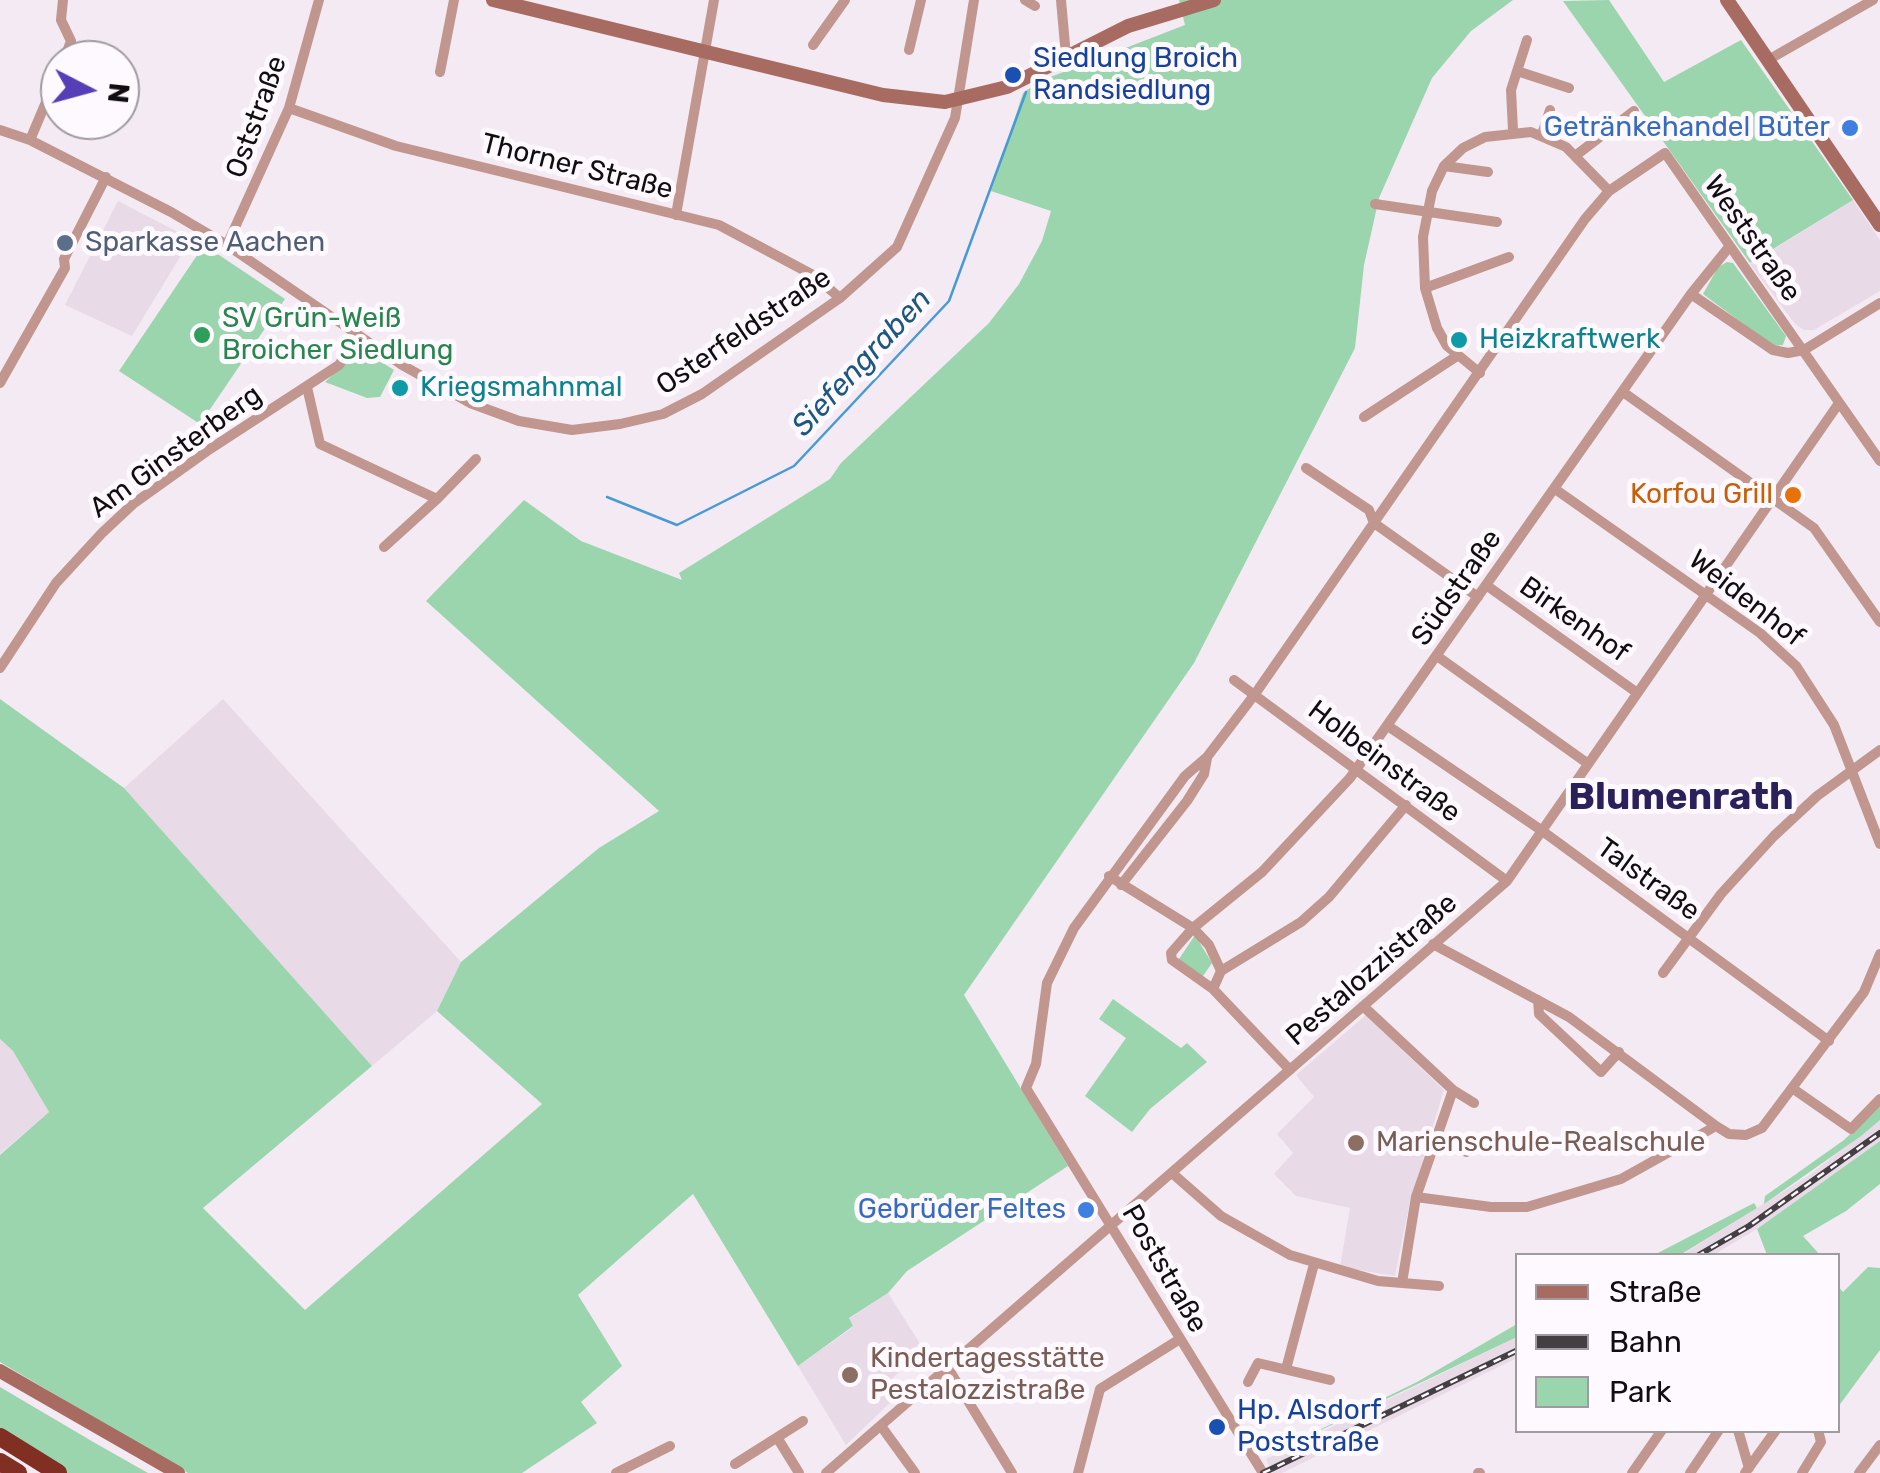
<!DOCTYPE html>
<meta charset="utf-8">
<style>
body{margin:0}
#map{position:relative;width:1880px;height:1473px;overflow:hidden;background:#f3eaf3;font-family:Rubik,sans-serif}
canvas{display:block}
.legend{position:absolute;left:1515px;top:1253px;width:325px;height:180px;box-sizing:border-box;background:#fef9fe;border:2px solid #9f9b9f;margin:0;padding:12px 18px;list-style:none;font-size:30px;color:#110e11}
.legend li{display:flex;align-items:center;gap:20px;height:50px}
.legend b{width:50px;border:2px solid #9f9b9f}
.north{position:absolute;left:40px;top:40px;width:100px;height:100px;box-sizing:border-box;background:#fef9fe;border:2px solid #9f9b9f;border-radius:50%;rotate:96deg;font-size:28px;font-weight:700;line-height:40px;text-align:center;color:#110e11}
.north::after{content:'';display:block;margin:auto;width:35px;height:45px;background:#553eb6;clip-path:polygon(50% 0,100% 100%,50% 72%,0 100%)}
</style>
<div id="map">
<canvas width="1880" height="1473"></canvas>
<ul class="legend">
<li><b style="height:12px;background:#a86b61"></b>Straße</li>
<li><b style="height:12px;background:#433f43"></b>Bahn</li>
<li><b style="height:28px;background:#9bd5ad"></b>Park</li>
</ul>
<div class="north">N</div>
</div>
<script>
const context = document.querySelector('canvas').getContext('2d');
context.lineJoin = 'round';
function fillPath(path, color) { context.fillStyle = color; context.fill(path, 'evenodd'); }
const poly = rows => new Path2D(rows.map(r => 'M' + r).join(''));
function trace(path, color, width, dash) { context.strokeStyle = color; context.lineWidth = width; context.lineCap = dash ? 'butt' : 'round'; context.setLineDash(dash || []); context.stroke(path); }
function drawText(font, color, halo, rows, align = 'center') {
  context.font = font + ' Rubik,sans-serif'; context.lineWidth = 10; context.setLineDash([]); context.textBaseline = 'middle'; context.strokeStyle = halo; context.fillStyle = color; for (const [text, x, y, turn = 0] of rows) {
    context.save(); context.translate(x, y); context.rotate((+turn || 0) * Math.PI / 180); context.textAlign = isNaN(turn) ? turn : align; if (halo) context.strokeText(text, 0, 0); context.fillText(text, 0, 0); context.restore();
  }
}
const built = poly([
 [1853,200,1880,240,1880,291,1814,330,1804,330,1795,324,1750,264],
 [118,201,191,239,132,336,65,305],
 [223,699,461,962,437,1011,372,1066,124,788],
 [1366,1015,1444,1090,1410,1202,1395,1276,1340,1267,1350,1208,1296,1196,1274,1174,1293,1153,1277,1134,1314,1097,1296,1075],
 [0,1039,13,1051,49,1112,0,1154],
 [1880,1120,1880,1141,1757,1229,1713,1255,1680,1256,1808,1176],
 [888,1293,924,1350,886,1384,895,1398,846,1445,798,1366,853,1327,849,1319],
 [1517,1337,1517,1358,1282,1473,1273,1473,1266,1459]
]);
const green = poly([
 [1179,0,1513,0,1471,31,1432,78,1379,198,1364,265,1355,348,1194,663,964,995,1068,1166,907,1271,888,1293,849,1318,853,1326,798,1366,693,1194,578,1295,622,1366,581,1402,597,1423,522,1473,188,1473,0,1362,0,1155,49,1112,13,1051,0,1039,0,699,124,788,372,1066,203,1208,305,1310,542,1104,437,1011,461,962,599,848,659,811,426,601,524,500,581,541,682,580,679,573,830,479,841,463,989,323,1019,284,1042,241,1051,211,991,191,1023,93,1040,81,1185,25],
 [1609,0,1664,82,1741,40,1853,200,1750,263,1563,1],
 [204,245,285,299,200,424,119,371],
 [1727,262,1733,263,1786,336,1783,345,1773,346,1703,294,1718,267],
 [361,349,394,370,380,397,367,398,325,382],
 [1195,935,1212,963,1203,976,1177,962],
 [1113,999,1181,1048,1187,1043,1207,1062,1150,1109,1132,1132,1085,1096,1126,1038,1099,1019],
 [1880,1105,1880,1120,1861,1136,1764,1204,1765,1196,1844,1140],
 [1880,1141,1880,1184,1846,1211,1803,1236,1820,1255,1767,1255,1757,1229],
 [1754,1203,1757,1208,1680,1255,1654,1255],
 [1868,1267,1880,1268,1880,1350,1838,1407,1838,1286,1843,1292],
 [1517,1324,1517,1337,1264,1457,1417,1382],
 [0,1387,95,1443,148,1473,66,1473,0,1432]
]);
const stream = poly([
 [607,497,677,525,794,466,949,301,1026,92]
]);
const street = poly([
 [63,0,61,20,71,41,64,60],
 [1025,0,1035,6],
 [1061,0,1066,56],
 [813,45,845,0],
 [909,50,921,0],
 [1768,60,1873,0],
 [1517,71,1569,88],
 [440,72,454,0],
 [289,108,396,146,719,225,813,275,840,298],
 [0,130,30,140,171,212,227,245,402,365,470,403,519,421,572,430,620,424,663,414,702,394,840,298,897,247,955,118,974,0],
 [1513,130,1511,90,1527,40],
 [1542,134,1550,110],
 [30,140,60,69],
 [1575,156,1634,111],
 [1444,166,1488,172],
 [1375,204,1497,222],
 [676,215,714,0],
 [227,245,289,108,319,0],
 [1425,288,1509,257],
 [1691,294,1773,350,1788,353,1804,350,1880,303],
 [1480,373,1447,346,1437,328,1425,288,1423,237,1432,191,1444,166,1463,148,1485,137,1531,132,1566,147,1609,191],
 [0,383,65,268,64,259,106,177],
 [307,387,320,444,437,499,476,459],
 [1623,392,1814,528,1880,622],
 [1364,417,1457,356],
 [1306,468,1369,510,1374,523,1478,597],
 [1555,489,1760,633,1796,666,1834,725,1880,844],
 [384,547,437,499],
 [1486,585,1636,692],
 [1437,656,1587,763],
 [0,668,56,583,102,533,133,504,210,449,339,365,358,336],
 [1234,680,1507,881],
 [1388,726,1541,830,1829,1041],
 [1109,876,1193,928,1171,953,1172,960,1213,989,1290,1070],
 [1121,885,1187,801,1204,774,1207,758],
 [1433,944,1569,1017,1716,1126],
 [1221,971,1209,945,1193,928,1262,872,1350,778,1691,294,1729,247],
 [1663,973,1721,894,1774,836,1817,796,1880,750],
 [1213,989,1221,971,1301,922,1329,897,1406,805],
 [1538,1000,1539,1014,1601,1072,1619,1052],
 [1363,1006,1453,1090,1474,1103],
 [1792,1088,1851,1129,1880,1099],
 [1435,1139,1466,1152],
 [1172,1173,1221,1216,1290,1255,1378,1281,1439,1286],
 [1416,1197,1491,1207,1527,1207,1621,1179,1716,1126,1729,1134,1746,1135,1762,1128,1864,992,1880,954],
 [1402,1283,1416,1197,1453,1090],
 [948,1368,1012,1473],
 [1286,1369,1314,1264],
 [1248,1382,1258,1363,1330,1380],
 [881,1426,915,1473],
 [1738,1430,1749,1468],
 [778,1439,799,1473],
 [735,1464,803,1421],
 [616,1473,670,1446],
 [826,1473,1507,881,1839,403],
 [1078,1473,1100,1389,1180,1339],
 [1263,1473,1026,1088,1036,1064,1047,983,1074,928,1185,776,1207,757,1255,694,1585,219,1609,191,1665,153,1880,461],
 [1478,1473,1480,1473],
 [1632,1473,1662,1430],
 [1690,1473,1719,1430],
 [1745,1473,1776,1430],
 [1802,1473,1821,1442,1818,1430],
 [1859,1473,1880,1445]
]);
const secondary = poly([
 [493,0,883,95,945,102,1007,87,1128,26,1214,0],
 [1727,0,1880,225],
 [0,1371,178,1473]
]);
const highway = poly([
 [0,1437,58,1473],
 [0,1462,18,1473]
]);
const rail = poly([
 [1697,1256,1749,1226,1880,1133],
 [1263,1473,1518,1350]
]);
const markers = [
 [1013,75,10,"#1a4fb4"],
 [1850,128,10,"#3f7fe0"],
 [65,243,10,"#5c6f8a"],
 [202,335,10,"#2e9e5b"],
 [1459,340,10,"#0f9aa8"],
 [400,388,10,"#0f9aa8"],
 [1793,495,10,"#e8710a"],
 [1356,1143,10,"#8d6e63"],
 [1086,1210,10,"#3f7fe0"],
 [850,1375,10,"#8d6e63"],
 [1217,1427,10,"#1a4fb4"]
];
const transitNames = [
 ["Siedlung Broich",1033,59],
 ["Randsiedlung",1033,91],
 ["Hp. Alsdorf",1237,1411],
 ["Poststraße",1237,1443]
];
const streetNames = [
 ["Oststraße",257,117,-70],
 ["Thorner Straße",577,167,14],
 ["Weststraße",1752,239,55],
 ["Osterfeldstraße",744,332,-34],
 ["Am Ginsterberg",176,452,-36],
 ["Südstraße",1457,588,-55],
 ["Weidenhof",1746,599,38],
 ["Birkenhof",1574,620,35],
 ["Holbeinstraße",1384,762,37],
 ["Talstraße",1648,880,36],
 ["Pestalozzistraße",1372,970,-41],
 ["Poststraße",1164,1269,60]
];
const shopNames = [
 ["Getränkehandel Büter",1830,128],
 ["Gebrüder Feltes",1066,1210]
];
const serviceNames = [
 ["Sparkasse Aachen",85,243]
];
const leisureNames = [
 ["SV Grün-Weiß",222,319],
 ["Broicher Siedlung",222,351]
];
const cultureNames = [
 ["Heizkraftwerk",1479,340],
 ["Kriegsmahnmal",420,388]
];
const foodNames = [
 ["Korfou Grill",1773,495]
];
const educationNames = [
 ["Marienschule-Realschule",1376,1143],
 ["Kindertagesstätte",870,1359],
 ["Pestalozzistraße",870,1391]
];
const waterNames = [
 ["Siefengraben",862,363,-47]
];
const districtNames = [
 ["Blumenrath",1681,798]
];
fillPath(built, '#e9dae8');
fillPath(green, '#9bd5ad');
trace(stream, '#489ad3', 2.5);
trace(street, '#c1968e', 10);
trace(secondary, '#a86b61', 14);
trace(highway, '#822f23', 18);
trace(rail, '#433f43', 6);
trace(rail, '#fef9fe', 2.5, [8]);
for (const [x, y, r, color] of markers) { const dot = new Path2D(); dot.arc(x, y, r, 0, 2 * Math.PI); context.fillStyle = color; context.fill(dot); trace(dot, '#fef9fe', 4); }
drawText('28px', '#164399', '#fef9fe', transitNames, 'left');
drawText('28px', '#110e11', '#fef9fe', streetNames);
drawText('28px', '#366cbe', '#fef9fe', shopNames, 'right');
drawText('28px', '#4e5e75', '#fef9fe', serviceNames, 'left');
drawText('28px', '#27864d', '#fef9fe', leisureNames, 'left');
drawText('28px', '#0d838f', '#fef9fe', cultureNames, 'left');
drawText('28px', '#c56008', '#fef9fe', foodNames, 'right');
drawText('28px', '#785e54', '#fef9fe', educationNames, 'left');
drawText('italic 30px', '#1c587f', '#fef9fe', waterNames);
drawText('bold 38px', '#2a215b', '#fef9fe', districtNames);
</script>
